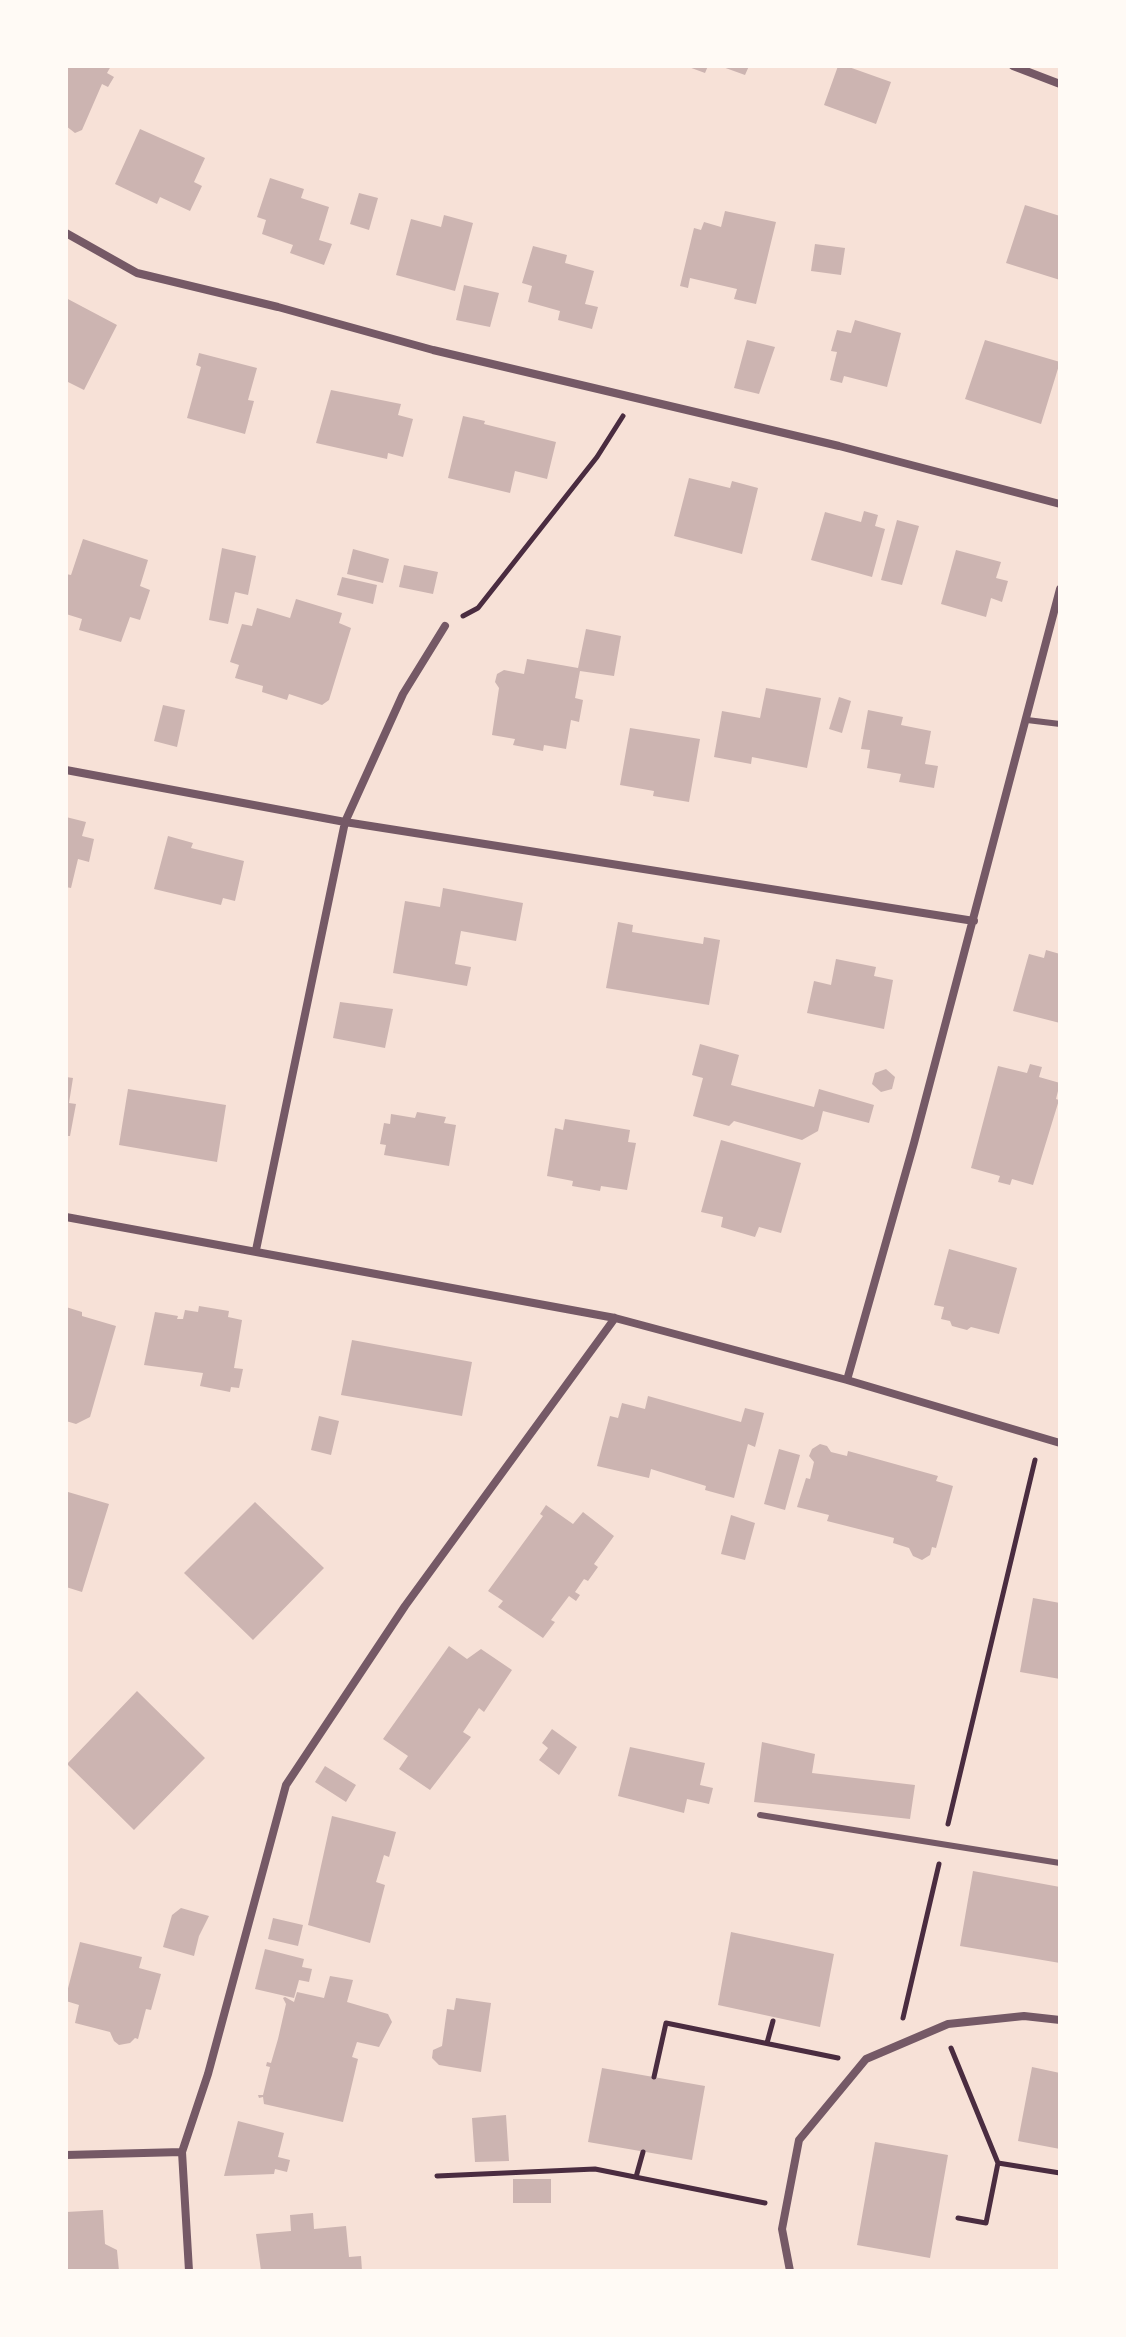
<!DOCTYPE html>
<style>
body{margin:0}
#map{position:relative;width:1126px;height:2337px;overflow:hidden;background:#f7e1d7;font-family:"Archivo Narrow",sans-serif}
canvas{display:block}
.frame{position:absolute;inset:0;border:68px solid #fffaf5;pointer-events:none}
</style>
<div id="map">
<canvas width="1126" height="2337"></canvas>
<div class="frame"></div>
</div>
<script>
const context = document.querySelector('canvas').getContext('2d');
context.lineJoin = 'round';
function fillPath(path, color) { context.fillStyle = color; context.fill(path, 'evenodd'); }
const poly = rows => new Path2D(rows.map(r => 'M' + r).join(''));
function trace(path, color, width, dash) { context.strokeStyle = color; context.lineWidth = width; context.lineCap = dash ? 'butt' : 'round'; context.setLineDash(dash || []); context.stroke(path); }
const building = poly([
 [66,66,111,66,107,73,114,77,108,87,102,84,82,130,75,133,66,126],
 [686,66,708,66,705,73],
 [720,66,749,66,745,75],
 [838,66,846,66,891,82,876,124,824,105],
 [140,129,205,158,194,182,202,186,190,211,160,197,157,204,115,184],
 [270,178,304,189,301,198,329,207,319,240,332,244,324,265,290,253,293,245,262,234,266,220,257,217],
 [359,193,378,198,369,230,350,224],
 [1025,205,1060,216,1060,280,1006,263],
 [725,211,776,222,756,304,734,299,737,289,690,278,688,288,680,286,694,228,701,230,704,222,721,227],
 [444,215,473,223,455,291,396,275,411,219,441,227],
 [815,244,845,248,841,275,811,271],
 [533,246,567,255,565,263,594,271,585,304,598,307,592,329,558,320,560,311,528,302,532,286,522,283],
 [464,285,499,293,490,327,456,320],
 [66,298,117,325,84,390,66,381],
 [855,320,901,333,887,387,844,376,842,383,830,380,837,352,831,351,837,330,851,333],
 [747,340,775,347,759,394,734,388],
 [985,340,1060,362,1041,424,965,399],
 [199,353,257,368,248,400,254,401,245,434,187,418,201,367,196,365],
 [331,390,401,404,398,415,413,419,403,457,388,453,387,459,316,443],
 [463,416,485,421,484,424,556,442,547,479,515,471,510,493,448,478],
 [689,478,730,488,732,481,758,488,742,554,674,536],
 [864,511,878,515,875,526,885,529,872,577,811,560,825,512,861,522],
 [897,520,919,526,902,585,881,580],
 [83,539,148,560,140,586,150,590,140,620,130,617,121,642,79,630,82,619,66,614,66,574,71,575],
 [222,548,256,556,248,595,235,592,228,624,209,620],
 [353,549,389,559,383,583,347,574],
 [956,550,1001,562,996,578,1008,581,1002,602,991,598,986,617,941,604],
 [404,565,438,572,433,594,399,587],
 [342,577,377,585,373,604,337,595],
 [296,599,342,613,339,623,351,628,329,700,322,705,289,694,287,700,262,692,263,686,235,678,239,665,230,662,242,624,252,626,257,608,290,618],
 [586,629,621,636,614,676,580,671,575,698,583,700,579,722,571,720,566,749,544,745,543,751,513,745,515,739,492,735,499,688,495,682,497,674,504,670,524,674,527,659,578,668],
 [766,688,821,698,807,768,752,757,751,764,714,757,722,711,760,718],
 [839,697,851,701,842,733,829,729],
 [163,705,185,710,177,747,154,741],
 [868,710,903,717,901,725,931,731,925,764,938,766,934,788,899,782,901,774,867,768,870,750,861,749],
 [630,728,700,739,689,802,653,796,654,791,620,785],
 [66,817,86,822,82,836,94,839,89,862,78,859,71,888,66,887],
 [168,836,193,843,191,848,244,861,235,901,223,898,221,905,154,889],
 [443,888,523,903,516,941,461,931,455,964,471,967,467,986,393,973,405,901,440,907],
 [618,922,633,925,632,932,667,938,703,944,704,937,720,940,709,1005,606,988],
 [1046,950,1060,954,1060,1023,1013,1011,1029,954,1044,958],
 [836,959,876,967,874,976,893,980,884,1029,807,1013,814,981,831,985],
 [340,1002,393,1009,385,1048,333,1038],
 [700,1044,739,1055,731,1085,814,1107,819,1089,874,1105,869,1123,823,1111,818,1131,802,1140,734,1121,729,1126,693,1116,703,1078,692,1075],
 [1030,1064,1042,1067,1039,1077,1060,1083,1056,1099,1059,1100,1033,1185,1012,1179,1010,1185,998,1182,1000,1176,971,1168,998,1066,1027,1073],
 [886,1069,895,1077,892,1089,881,1092,872,1084,875,1073],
 [66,1077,73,1078,69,1103,76,1104,70,1136,66,1136],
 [128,1089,226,1105,217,1162,119,1145],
 [417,1112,446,1117,444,1123,456,1125,449,1166,384,1155,386,1145,380,1144,384,1123,390,1124,391,1114,415,1118],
 [565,1119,630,1130,628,1142,636,1143,627,1190,601,1186,600,1191,572,1186,573,1181,547,1176,555,1128,563,1130],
 [721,1140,801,1163,781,1233,759,1227,755,1237,721,1227,723,1217,701,1212],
 [949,1249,1017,1268,999,1334,971,1327,967,1330,952,1326,950,1321,941,1319,944,1307,934,1305],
 [199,1306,229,1311,228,1317,242,1320,234,1368,243,1369,239,1388,231,1387,230,1392,200,1386,203,1373,144,1365,155,1312,178,1316,177,1319,183,1319,185,1310,198,1312],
 [66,1307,82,1312,82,1316,116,1326,90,1417,76,1424,66,1421],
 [352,1340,472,1362,462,1416,341,1395],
 [648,1396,741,1422,745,1408,764,1413,755,1447,748,1444,734,1498,705,1490,706,1486,651,1469,649,1478,597,1466,610,1416,618,1418,622,1403,645,1409],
 [319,1416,339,1421,331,1455,311,1450],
 [820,1444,827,1446,831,1452,847,1456,848,1451,938,1476,936,1481,953,1486,936,1548,932,1547,930,1555,922,1560,913,1556,909,1548,893,1543,894,1538,827,1521,829,1515,797,1507,806,1478,810,1479,814,1462,809,1456,812,1449],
 [779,1449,800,1455,785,1510,764,1504],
 [68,1492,109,1504,82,1592,66,1587],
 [255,1502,324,1568,253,1640,184,1573],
 [546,1505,573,1524,583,1512,614,1536,594,1564,598,1567,588,1581,584,1579,575,1592,580,1595,576,1601,569,1596,551,1620,555,1622,543,1638,498,1607,503,1601,488,1591,543,1516,540,1514],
 [731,1515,755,1523,745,1560,721,1554],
 [1033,1598,1060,1603,1060,1679,1020,1672],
 [449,1646,467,1659,481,1649,512,1670,484,1712,479,1708,463,1732,471,1737,430,1790,399,1769,408,1756,383,1739],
 [137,1691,205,1758,134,1830,67,1764],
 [552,1729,577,1747,559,1775,539,1760,548,1748,542,1743],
 [762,1742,815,1754,812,1773,915,1785,910,1819,754,1802],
 [630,1747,705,1763,700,1785,713,1788,709,1804,687,1799,684,1813,618,1796],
 [325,1766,356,1785,346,1802,315,1782],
 [332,1816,396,1832,389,1857,384,1855,376,1882,385,1885,370,1943,308,1925],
 [973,1871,1060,1887,1060,1963,960,1946],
 [181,1908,209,1916,199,1936,194,1956,163,1947,172,1915],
 [273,1918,303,1925,298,1946,268,1939],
 [731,1932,834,1954,820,2027,718,2005],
 [80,1942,142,1957,139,1968,161,1974,151,2010,146,2009,138,2039,135,2038,130,2043,119,2045,114,2041,110,2032,75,2023,79,2005,66,2001,66,1996],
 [265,1949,304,1959,302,1967,312,1969,309,1982,299,1980,294,1998,255,1989],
 [330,1976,353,1980,347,2002,388,2014,392,2022,379,2047,357,2042,352,2057,358,2059,343,2122,264,2104,263,2097,259,2098,258,2095,263,2095,270,2067,266,2066,267,2062,271,2063,278,2039,286,2004,283,1998,285,1997,294,2002,297,1992,324,1998],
 [456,1998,491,2003,481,2072,439,2065,432,2058,433,2050,442,2046,447,2009,454,2010],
 [1032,2067,1060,2073,1060,2149,1018,2141],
 [602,2068,705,2086,692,2160,588,2142],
 [506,2115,509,2161,475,2162,472,2118],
 [238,2121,284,2133,278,2157,290,2160,287,2172,275,2169,274,2174,224,2176],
 [875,2142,948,2155,930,2258,857,2245],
 [513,2179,551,2179,551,2203,513,2203],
 [103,2210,105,2244,117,2250,119,2271,66,2271,66,2212],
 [313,2213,314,2229,346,2226,349,2257,361,2256,362,2271,261,2271,256,2234,291,2231,290,2215]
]);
const path = poly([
 [463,616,478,608,597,457,623,416],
 [948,1824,1035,1460],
 [903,2018,939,1864],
 [767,2043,773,2021],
 [951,2048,998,2163,1060,2173],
 [654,2077,666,2023,838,2058],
 [437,2176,595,2169,765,2203],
 [636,2177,643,2152],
 [958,2218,986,2223,998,2163]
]);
const service = poly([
 [1027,720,1060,724],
 [760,1815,1060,1863]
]);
const minor = poly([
 [1013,66,1060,84],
 [66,233,137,273,278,307,433,350,839,446,1060,504],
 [66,770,345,822,974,921],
 [66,1217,615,1318,847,1380,1060,1443],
 [256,1250,345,822,403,694,445,626],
 [847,1380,914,1143,1060,589],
 [66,2155,182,2152],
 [189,2271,182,2152,208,2074,286,1785,405,1606,615,1318],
 [790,2271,782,2229,799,2140,866,2059,948,2024,1024,2016,1060,2020]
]);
fillPath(building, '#ccb4b1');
trace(path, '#4a2c40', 5);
trace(service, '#755966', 6);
trace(minor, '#755966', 8);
</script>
